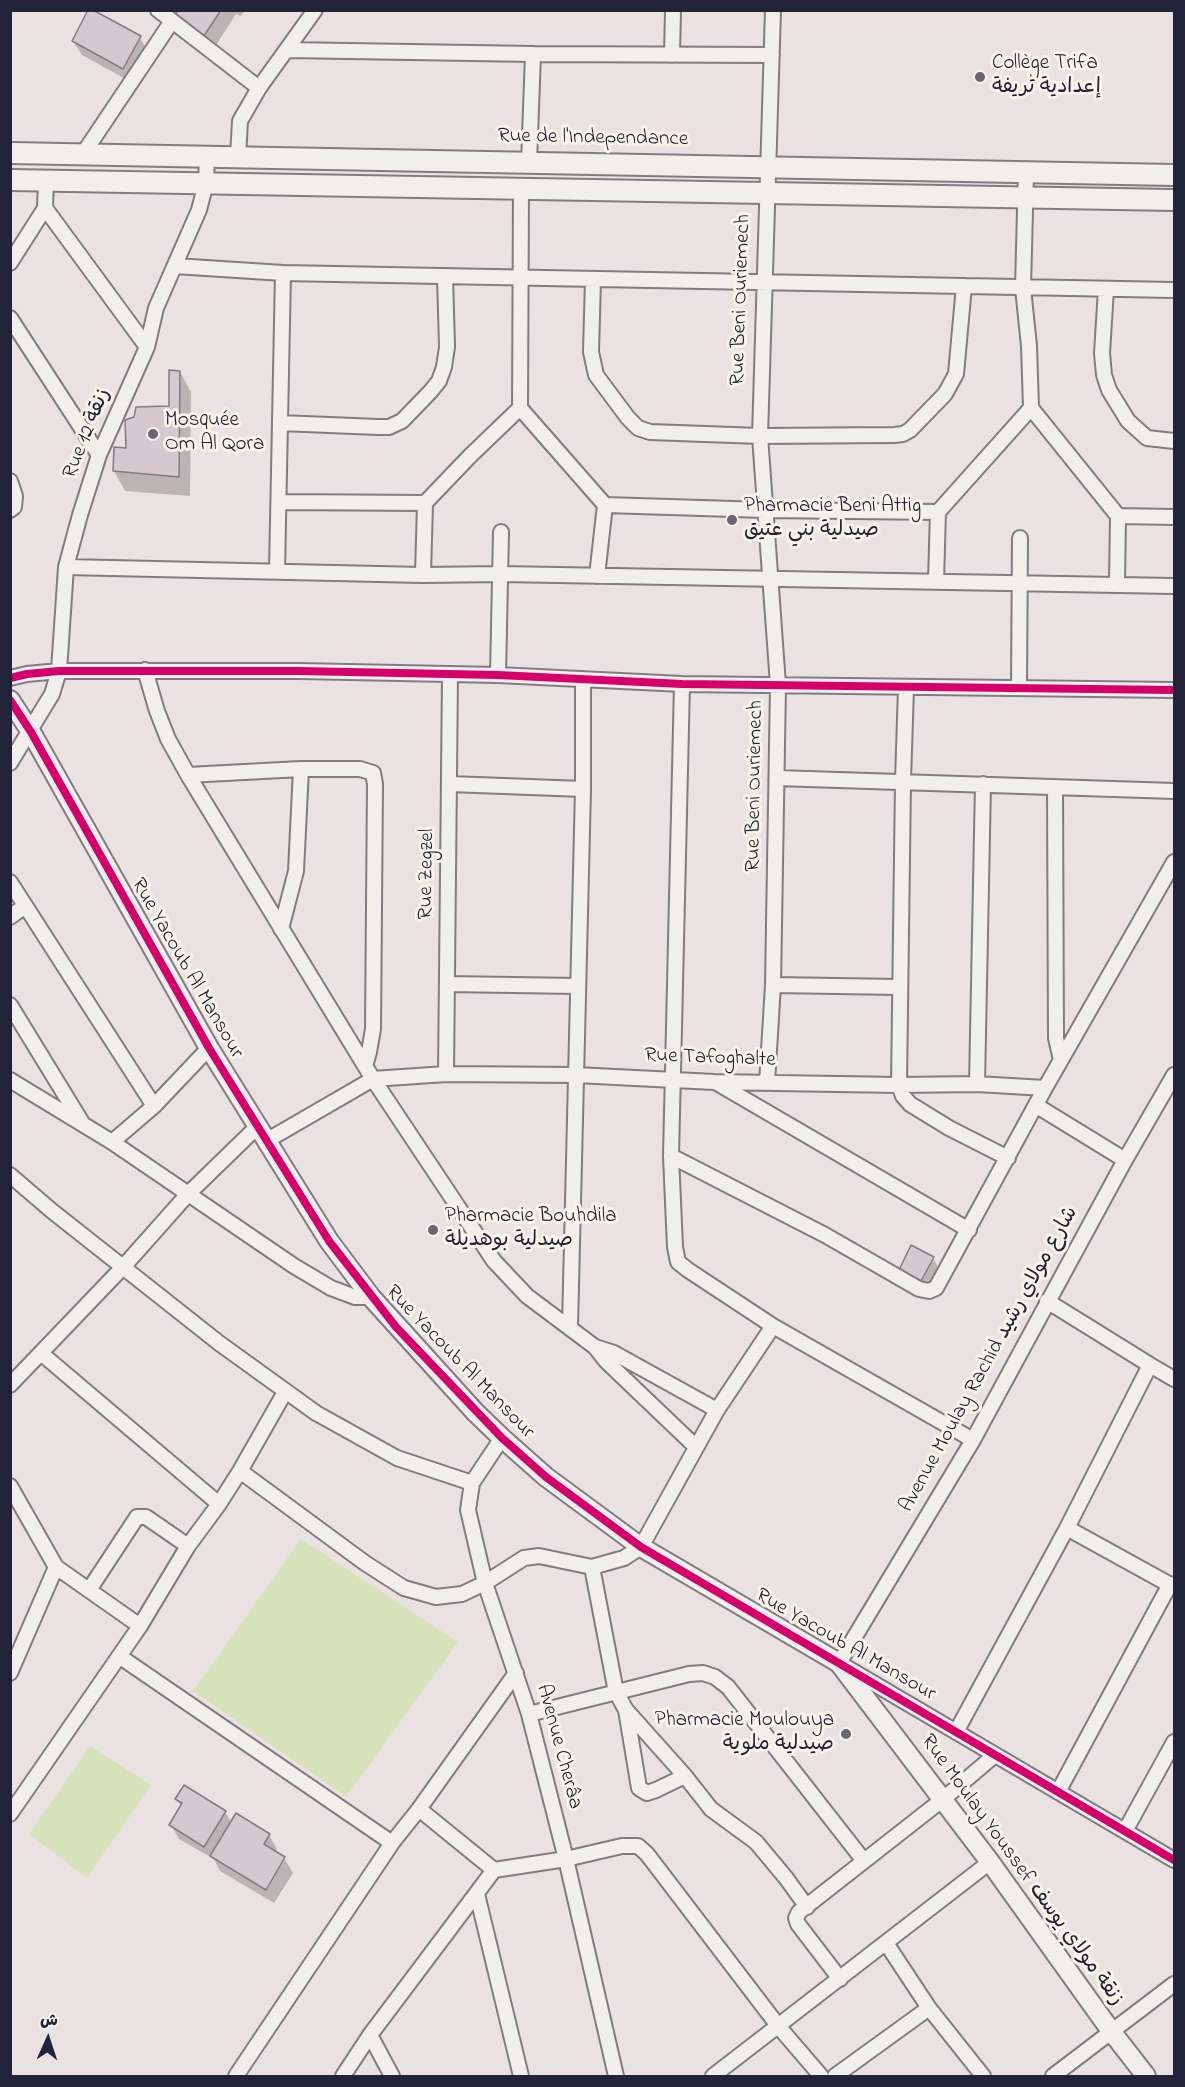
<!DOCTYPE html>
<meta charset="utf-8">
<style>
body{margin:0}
#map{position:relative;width:1185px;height:2087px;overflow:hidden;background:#eae1e2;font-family:"Indie Flower","Playpen Sans Arabic",sans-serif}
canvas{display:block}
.frame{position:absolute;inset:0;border:12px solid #22223b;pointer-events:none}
.north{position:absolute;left:18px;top:2009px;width:60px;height:60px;-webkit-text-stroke:4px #f7f3e8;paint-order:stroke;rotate:3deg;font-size:16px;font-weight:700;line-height:24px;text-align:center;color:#22223b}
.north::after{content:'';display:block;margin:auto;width:21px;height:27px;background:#22223b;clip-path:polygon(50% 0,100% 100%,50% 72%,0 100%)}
</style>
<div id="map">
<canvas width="1185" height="2087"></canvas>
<div class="frame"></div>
<div class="north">ش</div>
</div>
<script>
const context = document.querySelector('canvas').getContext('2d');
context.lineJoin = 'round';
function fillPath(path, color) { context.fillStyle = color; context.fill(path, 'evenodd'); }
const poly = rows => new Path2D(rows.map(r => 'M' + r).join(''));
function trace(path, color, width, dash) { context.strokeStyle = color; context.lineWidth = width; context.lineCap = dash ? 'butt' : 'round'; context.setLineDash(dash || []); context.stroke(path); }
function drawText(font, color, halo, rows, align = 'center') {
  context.font = font + ' "Indie Flower","Playpen Sans Arabic",sans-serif'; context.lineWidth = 6; context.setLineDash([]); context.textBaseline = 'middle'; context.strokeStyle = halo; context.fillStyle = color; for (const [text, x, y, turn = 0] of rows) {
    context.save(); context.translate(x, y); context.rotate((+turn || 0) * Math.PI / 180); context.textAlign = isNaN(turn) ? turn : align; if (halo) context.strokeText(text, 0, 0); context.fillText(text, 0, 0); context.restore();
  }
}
const green = poly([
 [301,1539,458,1642,346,1797,193,1691],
 [90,1746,151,1785,87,1878,29,1834]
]);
const shadow = poly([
 [180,10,245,10,241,16,236,14,213,50,184,32],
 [140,38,148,52,131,82,82,55,73,41],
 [180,372,191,392,190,496,125,491,114,471,127,450,170,408],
 [933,1258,938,1267,927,1290,900,1270],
 [177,1799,225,1812,232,1824,269,1835,277,1849,275,1852,284,1858,293,1873,274,1903,220,1871,214,1859,179,1839,171,1825,181,1807]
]);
const building = poly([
 [88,10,93,10,141,36,123,69,72,41,88,10],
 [178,10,221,10,204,36,174,17,178,10],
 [169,370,180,371,179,477,113,471,114,447,126,448,125,420,134,417,136,407,169,406,169,370],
 [911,1245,934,1257,921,1281,899,1270,911,1245],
 [184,1785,226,1811,204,1847,169,1825,182,1803,175,1799,184,1785],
 [236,1813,270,1834,264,1844,285,1857,266,1890,210,1856,236,1813]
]);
const minor = poly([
 [158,10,259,88],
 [287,50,533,54,772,55],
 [672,55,673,10],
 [83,154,172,21],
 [238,157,240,121,259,88,315,10],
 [529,163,533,54],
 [1026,171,1023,288,1029,346,1031,408],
 [45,208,147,347],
 [10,263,45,208,46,180],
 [175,266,283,273,1174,290],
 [593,279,591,352,596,375,628,418,638,428,650,432,760,436,894,435,903,434,910,430,945,394,956,374,964,286],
 [1106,289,1102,353,1104,375,1109,390,1128,421,1147,438,1174,441],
 [10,318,99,455],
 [520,408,521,188],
 [280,423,378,427,389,427,402,421,431,391,439,381,444,367,447,347,445,276],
 [10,481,15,496,14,507,10,510],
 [279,502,425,503],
 [605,505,765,510,938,512],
 [1118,516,1174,517],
 [66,567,423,575,501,574,1174,586],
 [277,571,283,273],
 [423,575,425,503,470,456,520,408,605,505,597,576],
 [936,581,938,512,1031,408,1118,516,1117,584],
 [145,670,157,711,168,739,188,775,373,1079,494,1261,527,1296,595,1347,606,1361,696,1447],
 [498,675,501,532],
 [10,678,27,674,59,671,299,671,498,675,682,684,1174,690],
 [682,684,671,1156,675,1247,678,1262,688,1270,773,1326,973,1440],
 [906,688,903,781,899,1085,903,1096,910,1104,949,1128,1008,1158],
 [1019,688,1020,538],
 [10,763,52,694,59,671,66,567,80,515,99,455,147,347,156,308,199,210,206,183,207,156],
 [188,775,301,769,360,769,373,773,375,784,373,1029,369,1052,365,1066],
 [777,778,1174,791],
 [450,784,583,789],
 [1055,787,1056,1038,1061,1060],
 [10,882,154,1106],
 [10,917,25,906],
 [281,929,296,871,301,769],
 [447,984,578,986],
 [773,985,899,987],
 [10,1005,81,1121],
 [446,1074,450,675],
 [1174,1075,1125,1160,973,1440,839,1663,1174,1860],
 [10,1080,112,1142,294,1266,331,1288,355,1297,371,1297],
 [717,1083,969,1230],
 [767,1083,773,985,778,685,760,436,773,10],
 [977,1084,983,784],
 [1037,1106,1125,1160],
 [266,1141,373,1079,446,1074,576,1075,714,1082,899,1085,977,1084,1045,1088],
 [112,1142,154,1106,209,1048],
 [671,1156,825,1235,919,1289,929,1291,936,1288,1045,1088,1174,862],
 [10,1175,52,1211,219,1343,316,1413,397,1458,472,1483],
 [1047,1301,1150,1365,1067,1528,1174,1587],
 [570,1326,583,789,583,679],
 [595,1347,614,1353,717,1410],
 [42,1354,219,1504],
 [1150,1365,1174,1379],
 [10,1385,124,1266,188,1194,257,1127],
 [502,1438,472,1483,468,1510,485,1583,529,1714,566,1859,616,2076],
 [240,1471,365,1563,404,1588,436,1597,462,1594,485,1583,524,1558,539,1556,592,1567,624,1558,641,1547,717,1410,773,1326],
 [10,1486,56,1567,140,1626],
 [592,1567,616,1692,626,1710,685,1776,711,1809,756,1842,786,1878,807,1907],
 [89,1590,137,1517,146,1517,188,1546],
 [119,1656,392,1843],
 [10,1673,56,1567],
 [626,1710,639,1788,647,1793,656,1790,685,1776],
 [529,1714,689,1674,703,1673,715,1677,728,1687,864,1861],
 [956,1732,1067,1528],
 [1058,1792,1170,1584],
 [419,1809,494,1870],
 [10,1814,140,1626,188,1546,219,1504,240,1471,285,1392],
 [1125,1831,1174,1742],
 [477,1894,521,2076],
 [886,1943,929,2008,983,2076],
 [840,1979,798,1924,796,1918,799,1912,942,1800,995,1755],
 [370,2035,392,2076],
 [236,2076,392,1843,419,1809,516,1673],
 [343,2076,370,2035,494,1870,566,1859,622,1846,638,1846,647,1854,779,2027,821,2076],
 [713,2076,990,1862],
 [835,2076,929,2008],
 [1053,2076,1174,1984]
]);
const tertiary = poly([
 [10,700,31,732,209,1048,329,1241,371,1297,475,1412,502,1438,546,1477,641,1547,839,1663,990,1862,1111,2031,1146,2076]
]);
const secondary = poly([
 [10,153,1174,175],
 [10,180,1174,200]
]);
const cycleway = poly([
 [10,678,27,674,59,671,299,671,498,675,682,684,1174,690],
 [10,700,31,732,209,1048,329,1241,396,1327,502,1438,546,1477,641,1547,1174,1860]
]);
const markers = [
 [980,77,6,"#686575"],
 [153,434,6,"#686575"],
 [732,520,6,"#686575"],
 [433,1230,6,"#686575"],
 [846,1734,6,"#686575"]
];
const poiNames = [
 ["Collège Trifa",992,65],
 ["إعدادية تريفة",992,89],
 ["Mosquée",165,422],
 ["Om Al Qora",165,446],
 ["Pharmacie Beni Attig",744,508],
 ["صيدلية بني عتيق",744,532],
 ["Pharmacie Bouhdila",445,1218],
 ["صيدلية بوهديلة",445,1242],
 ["Pharmacie Moulouya",834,1722,"right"],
 ["صيدلية ملوية",834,1746,"right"]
];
const streetNames = [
 ["Rue de l'Independance",593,139,1],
 ["Rue Beni Ouriemech",742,300,-88],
 ["Rue 12 زنقة",88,434,-68],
 ["Rue Beni Ouriemech",756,786,-89],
 ["Rue Zegzel",428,874,-89],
 ["Rue Yacoub Al Mansour",186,969,60],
 ["Rue Tafoghalte",710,1059,2],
 ["Avenue Moulay Rachid شارع مولاي رشيد",990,1360,-61],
 ["Rue Yacoub Al Mansour",459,1363,46],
 ["Rue Yacoub Al Mansour",845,1646,30],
 ["Avenue Cherâa",558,1747,75],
 ["Rue Moulay Youssef زنقة مولاي يوسف",1021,1871,54]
];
fillPath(green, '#d8e2ba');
fillPath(shadow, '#0003');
fillPath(building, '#d4c9cf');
trace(building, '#807c82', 1.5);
trace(minor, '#807c82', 18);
trace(tertiary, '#807c82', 22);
trace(secondary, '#807c82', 24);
trace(minor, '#f1efeb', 14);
trace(tertiary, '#f1efeb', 18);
trace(secondary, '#f1efeb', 20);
trace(cycleway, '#d6006c', 8);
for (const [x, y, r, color] of markers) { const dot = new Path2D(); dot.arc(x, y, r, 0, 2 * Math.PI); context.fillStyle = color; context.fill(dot); trace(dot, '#f7f3e8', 2); }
drawText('21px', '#22223b', '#f7f3e8', poiNames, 'left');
drawText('21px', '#22223b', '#f7f3e8', streetNames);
</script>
